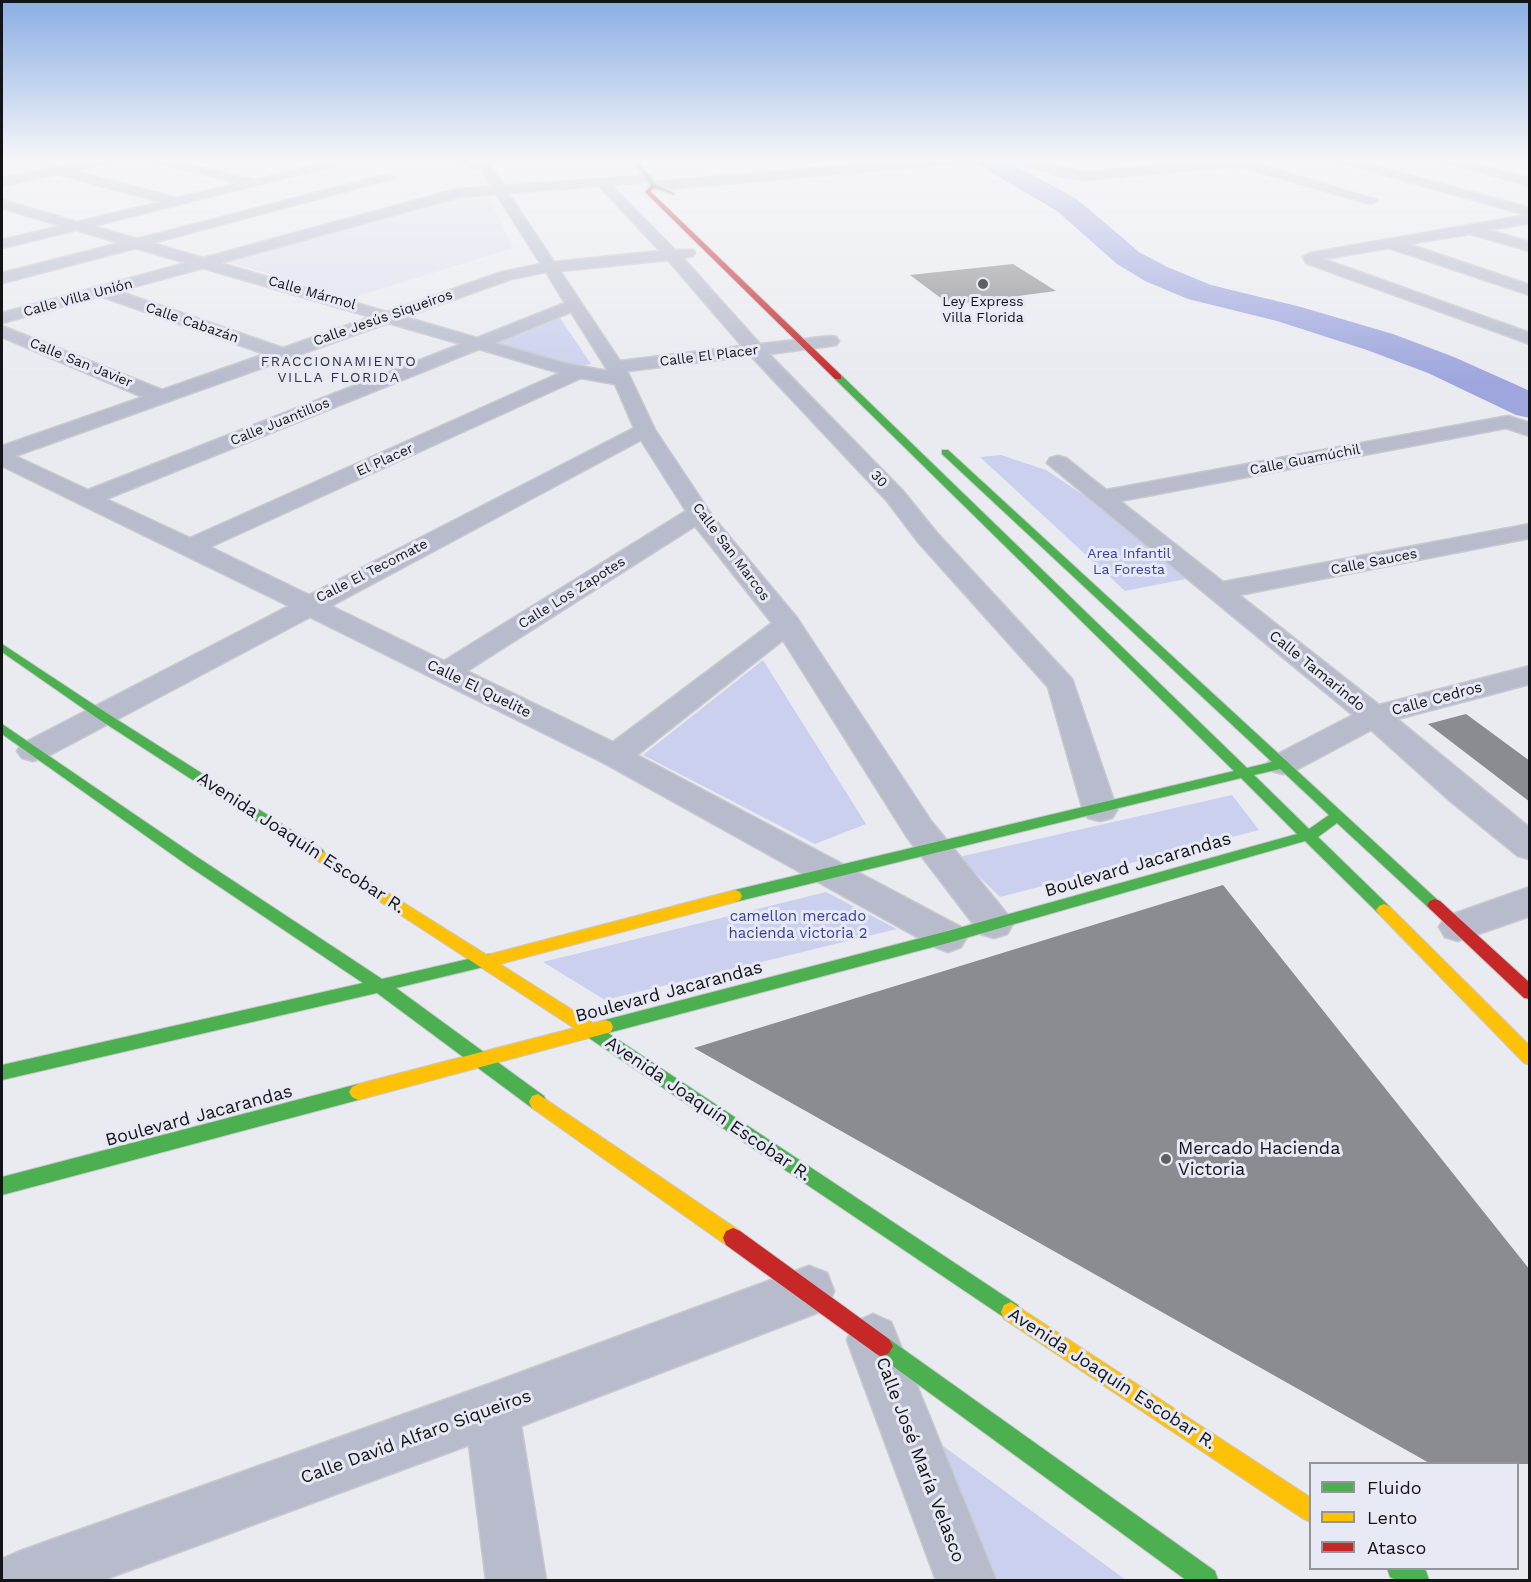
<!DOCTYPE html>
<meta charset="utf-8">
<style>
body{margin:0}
#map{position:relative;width:1531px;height:1582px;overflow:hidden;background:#eaebf1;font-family:"Work Sans",sans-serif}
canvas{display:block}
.frame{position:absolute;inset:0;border:3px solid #131417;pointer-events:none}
.legend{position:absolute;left:1309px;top:1462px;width:210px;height:108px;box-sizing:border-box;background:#e7e9f4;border:2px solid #92949c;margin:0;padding:8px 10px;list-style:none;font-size:18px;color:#131417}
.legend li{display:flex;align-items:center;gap:12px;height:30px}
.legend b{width:30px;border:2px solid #92949c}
</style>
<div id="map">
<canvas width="1531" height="1582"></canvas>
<div class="frame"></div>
<ul class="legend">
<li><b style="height:8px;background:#4caf50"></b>Fluido</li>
<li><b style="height:8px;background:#ffc107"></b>Lento</li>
<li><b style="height:8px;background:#c62828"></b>Atasco</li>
</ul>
</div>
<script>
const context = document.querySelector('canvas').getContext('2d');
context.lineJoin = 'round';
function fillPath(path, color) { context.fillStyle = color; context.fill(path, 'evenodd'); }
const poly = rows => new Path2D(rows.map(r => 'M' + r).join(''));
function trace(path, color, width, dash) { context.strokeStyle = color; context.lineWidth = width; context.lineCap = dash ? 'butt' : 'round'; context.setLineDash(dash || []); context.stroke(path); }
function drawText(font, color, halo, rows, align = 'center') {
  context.font = font + ' "Work Sans",sans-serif'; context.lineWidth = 6; context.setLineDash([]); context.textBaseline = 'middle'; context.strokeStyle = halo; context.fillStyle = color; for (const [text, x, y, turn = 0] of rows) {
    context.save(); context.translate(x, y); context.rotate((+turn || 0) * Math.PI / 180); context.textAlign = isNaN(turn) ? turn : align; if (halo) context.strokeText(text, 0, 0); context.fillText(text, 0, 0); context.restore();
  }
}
const built = poly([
 [677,158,784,158,706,170],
 [489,197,513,248,352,298,228,262,447,200]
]);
const green = poly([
 [560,318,591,364,574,368,497,344],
 [1001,455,1046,470,1085,496,1186,579,1125,591,980,457],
 [763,660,866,824,815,844,643,755],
 [1232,795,1259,830,1000,897,959,857],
 [826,892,897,929,605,1000,543,962],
 [868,1391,1126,1580,944,1580]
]);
const river = poly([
 [971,158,1001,158,1077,199,1139,252,1167,267,1211,285,1301,307,1393,334,1454,357,1530,391,1530,418,1516,415,1428,373,1367,350,1277,321,1188,299,1145,281,1117,264,1057,211,975,163,971,158]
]);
const building = poly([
 [1013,264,1056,291,950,305,910,275],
 [1466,714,1530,761,1530,802,1428,724],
 [1223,885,1530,1270,1530,1464,1431,1464,694,1048]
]);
const street = poly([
 [33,158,47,158,59,167,99,158,123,158,73,171,177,198,240,183,136,158,159,158,254,180,330,161,336,165,93,226,137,239,389,174,395,178,152,243,203,258,458,189,492,187,482,170,446,158,465,158,490,165,504,186,651,175,653,178,647,182,611,185,675,250,693,250,695,253,693,256,683,258,760,344,830,336,836,337,839,341,836,345,830,346,769,354,903,491,937,533,1072,679,1117,810,1112,818,1100,821,1088,818,1083,810,1048,687,919,543,887,501,751,356,627,371,655,430,713,517,797,618,931,821,1007,914,1013,924,1007,934,994,938,981,934,907,837,783,640,637,755,961,927,967,937,961,947,948,952,935,947,604,763,310,617,44,758,33,761,22,758,17,751,22,744,289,606,2,466,2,446,143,397,2,337,2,326,162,390,265,354,100,296,2,323,2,313,186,263,136,248,2,283,2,273,120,243,76,230,2,248,2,240,61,226,2,208,2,200,77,222,161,202,57,174,2,186,2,178,47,169,33,158],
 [599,186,660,251,554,262,508,193,599,186],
 [496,194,541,264,502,272,387,312,220,263,459,197,496,194],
 [668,260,742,346,620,361,560,271,668,260],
 [203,268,371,317,283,348,118,291,203,268],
 [546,272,565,303,477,338,405,317,511,279,546,272],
 [571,312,608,371,568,364,495,343,571,312],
 [388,323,461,344,88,490,15,456,388,323],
 [479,349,560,373,190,538,106,499,479,349],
 [581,378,615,384,634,428,309,595,210,547,581,378],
 [641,440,686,511,444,661,331,606,641,440],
 [695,526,772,623,613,742,467,671,695,526],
 [937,158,986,158,980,161,654,190,648,186,654,182,937,158],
 [1001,158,1021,158,1085,172,1237,158,1377,200,1371,204,1238,166,1085,180,1060,176,1001,158],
 [1325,158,1345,158,1530,208,1530,223,1488,230,1530,242,1530,251,1470,234,1408,244,1530,285,1530,295,1389,248,1323,259,1530,333,1530,344,1306,263,1303,257,1310,253,1527,215,1325,158],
 [1430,158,1451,158,1530,178,1530,186,1430,158],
 [1508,416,1530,423,1530,436,1506,428,1120,501,1223,582,1530,524,1530,538,1239,595,1379,705,1530,666,1530,684,1397,719,1530,828,1530,859,1518,856,1449,800,1371,730,1294,771,1283,774,1272,771,1267,764,1272,757,1353,715,1047,463,1050,458,1058,456,1066,458,1106,490,1508,416],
 [1530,887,1530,916,1458,941,1445,937,1439,927,1445,917,1530,887],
 [809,1266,827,1273,834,1291,827,1309,521,1426,546,1580,486,1580,469,1445,103,1580,2,1580,2,1559,23,1550,492,1383,809,1266],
 [873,1314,891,1322,996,1580,936,1580,847,1340,855,1322,873,1314]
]);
const fast = poly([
 [631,158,636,158,656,185,674,193,674,195,652,187,631,158],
 [835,375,841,375,1247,768,1272,762,942,454,942,450,948,450,1443,905,1440,909,1435,911,1430,909,1337,823,1318,837,1389,906,1392,910,1389,914,1379,914,1305,841,948,943,608,1033,1018,1305,1021,1312,1018,1319,1011,1322,580,1032,578,1027,580,1022,586,1020,597,1026,599,1022,605,1020,948,931,1297,834,1241,778,735,902,730,900,728,896,730,892,735,890,1234,771,835,379,835,375],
 [1280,769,1329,815,1309,829,1254,775,1280,769],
 [2,644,105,712,323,850,325,854,323,858,313,858,97,718,2,652,2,644],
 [2,724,197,857,382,979,490,954,496,956,498,960,496,964,396,988,544,1096,547,1102,544,1108,538,1110,532,1108,377,993,2,1080,2,1065,363,983,187,865,2,734,2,724],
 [358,1084,364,1087,367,1092,364,1097,358,1100,2,1195,2,1177,358,1084],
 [882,1335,889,1339,1215,1571,1218,1580,1186,1580,875,1353,871,1346,875,1339,882,1335],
 [1387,1568,1421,1568,1426,1571,1429,1580,1396,1580,1390,1577,1387,1568]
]);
const slow = poly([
 [318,849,487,955,735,890,740,892,742,896,740,900,735,902,500,964,593,1023,605,1020,611,1022,613,1027,611,1032,358,1100,352,1097,349,1092,352,1087,358,1084,574,1028,313,858,311,854,313,850,318,849],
 [1384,904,1389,906,1530,1046,1530,1065,1524,1063,1379,914,1376,910,1379,906,1384,904],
 [538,1094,740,1231,743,1238,740,1245,733,1248,726,1245,532,1108,529,1102,532,1096,538,1094],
 [1011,1302,1310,1497,1310,1522,1302,1518,1004,1319,1001,1312,1004,1305,1011,1302]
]);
const jam = poly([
 [652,185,657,186,650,191,841,375,841,379,835,379,645,192,652,185],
 [1435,899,1440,901,1530,983,1530,999,1524,998,1430,909,1427,905,1430,901,1435,899],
 [733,1228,740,1231,889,1339,893,1346,889,1353,882,1357,875,1353,726,1245,723,1238,726,1231,733,1228]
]);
const markers = [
 [983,284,6,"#5e5f63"],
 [1166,1159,6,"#5e5f63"]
];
const farStreetnames = [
 ["Calle Mármol",312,293,16],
 ["Calle Villa Unión",78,298,-15],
 ["Calle Jesús Siqueiros",383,318,-19],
 ["Calle Cabazán",192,323,19],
 ["Calle El Placer",709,356,-7],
 ["Calle San Javier",81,363,22],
 ["Calle Juantillos",280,422,-22],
 ["El Placer",385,460,-24],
 ["Calle Guamúchil",1305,460,-11],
 ["30",879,479,46],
 ["Calle San Marcos",731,552,53],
 ["Calle Sauces",1374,562,-11],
 ["Calle El Tecomate",372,571,-27],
 ["Calle Los Zapotes",572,593,-32]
];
const farPoinames = [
 ["Ley Express",983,302],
 ["Villa Florida",983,318]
];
const farNeighbourhoodnames = [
 ["FRACCIONAMIENTO",339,362],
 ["VILLA FLORIDA",339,378]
];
const farParknames = [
 ["Area Infantil",1129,554],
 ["La Foresta",1129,570]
];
const streetNames = [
 ["Calle Tamarindo",1317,671,39],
 ["Calle El Quelite",479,689,26],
 ["Calle Cedros",1437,699,-15]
];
const parkNames = [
 ["camellon mercado",798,917],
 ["hacienda victoria 2",798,934]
];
const nearStreetnames = [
 ["Avenida Joaquín Escobar R.",301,843,33],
 ["Boulevard Jacarandas",1138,865,-16],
 ["Boulevard Jacarandas",669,992,-15],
 ["Avenida Joaquín Escobar R.",708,1109,34],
 ["Boulevard Jacarandas",199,1116,-15],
 ["Avenida Joaquín Escobar R.",1112,1379,33],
 ["Calle David Alfaro Siqueiros",416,1437,-20],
 ["Calle José María Velasco",920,1460,69]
];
const nearPoinames = [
 ["Mercado Hacienda",1178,1149],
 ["Victoria",1178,1170]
];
fillPath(built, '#dee0ee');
fillPath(green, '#cbd0ee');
fillPath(river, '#9ea6dd');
fillPath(building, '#8b8c91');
trace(street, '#c8c9cd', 3);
trace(fast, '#c8c9cd', 2);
trace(slow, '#c8c9cd', 2);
trace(jam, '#c8c9cd', 2);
fillPath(street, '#b7bbcc');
fillPath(fast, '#4caf50');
fillPath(slow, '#ffc107');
fillPath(jam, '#c62828');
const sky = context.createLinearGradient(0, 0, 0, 380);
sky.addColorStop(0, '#8aaee4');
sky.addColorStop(0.42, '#f6f6f9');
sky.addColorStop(1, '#f6f6f900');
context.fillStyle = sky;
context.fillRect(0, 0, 1531, 380);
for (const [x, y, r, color] of markers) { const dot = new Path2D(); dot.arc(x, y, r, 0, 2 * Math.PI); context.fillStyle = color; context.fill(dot); trace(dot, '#e7e9f4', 2); }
drawText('14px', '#131417', '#e7e9f4', farStreetnames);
drawText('14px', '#131417', '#e7e9f4', farPoinames);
context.letterSpacing = '1.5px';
drawText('14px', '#32333c', '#e7e9f4', farNeighbourhoodnames);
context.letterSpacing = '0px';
drawText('14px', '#3a3e98', '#e7e9f4', farParknames);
drawText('15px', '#131417', '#e7e9f4', streetNames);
drawText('15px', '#3a3e98', '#e7e9f4', parkNames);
drawText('18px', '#131417', '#e7e9f4', nearStreetnames);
drawText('18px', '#131417', '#e7e9f4', nearPoinames, 'left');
</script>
